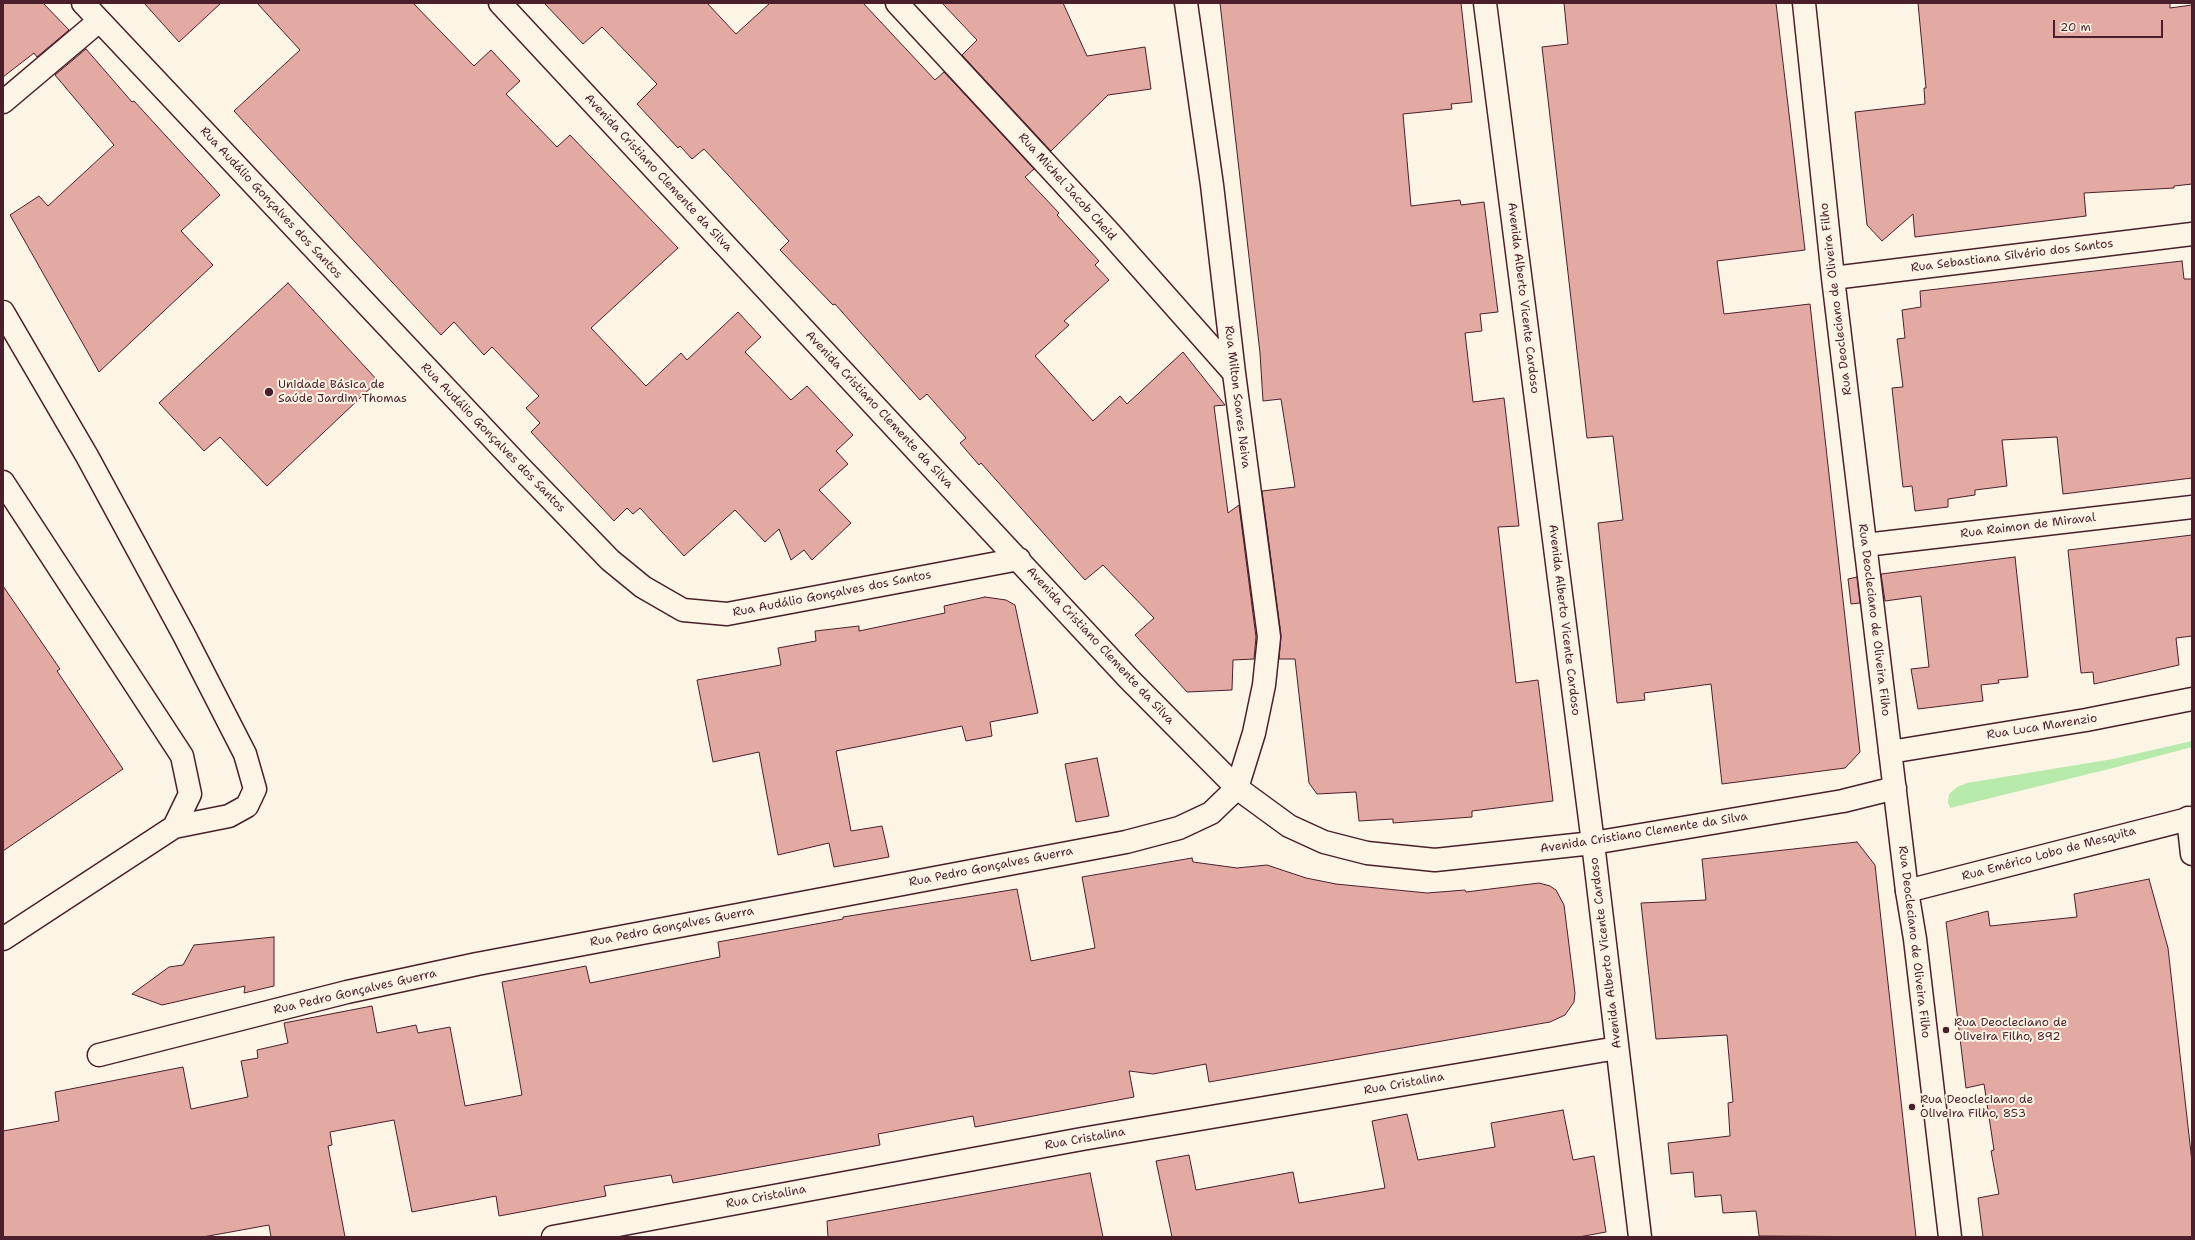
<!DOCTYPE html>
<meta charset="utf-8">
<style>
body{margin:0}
#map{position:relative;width:2195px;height:1240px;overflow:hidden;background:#fcf5e5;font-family:"Shantell Sans",sans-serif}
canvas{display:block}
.frame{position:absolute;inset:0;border:4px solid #4a1f2b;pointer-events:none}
.scale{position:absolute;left:2053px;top:20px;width:110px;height:18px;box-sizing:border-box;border:2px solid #4a1f2b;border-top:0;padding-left:5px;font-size:12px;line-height:14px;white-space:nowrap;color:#4a1f2b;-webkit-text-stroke:3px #fcf5e5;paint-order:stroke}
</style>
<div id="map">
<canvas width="2195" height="1240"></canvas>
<div class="frame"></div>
<div class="scale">20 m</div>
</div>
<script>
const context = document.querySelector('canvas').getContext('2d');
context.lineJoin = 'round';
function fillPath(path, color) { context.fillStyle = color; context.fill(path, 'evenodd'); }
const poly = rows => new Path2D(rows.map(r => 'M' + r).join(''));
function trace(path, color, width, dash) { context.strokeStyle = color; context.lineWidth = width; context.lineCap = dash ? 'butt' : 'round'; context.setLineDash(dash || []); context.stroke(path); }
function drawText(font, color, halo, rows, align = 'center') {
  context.font = font + ' "Shantell Sans",sans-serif'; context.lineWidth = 4; context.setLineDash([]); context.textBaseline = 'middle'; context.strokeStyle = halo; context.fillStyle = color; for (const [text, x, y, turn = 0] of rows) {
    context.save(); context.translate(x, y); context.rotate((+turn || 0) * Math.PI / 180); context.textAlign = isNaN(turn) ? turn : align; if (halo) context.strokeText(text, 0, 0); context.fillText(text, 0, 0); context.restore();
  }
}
const green = poly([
 [2192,741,2192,747,2113,768,1950,808,1948,803,1949,794,1957,787,1967,783,2113,759]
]);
const building = poly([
 [3,3,43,3,69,30,37,57,34,53,3,77,3,3],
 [144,3,221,3,179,42,144,3],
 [257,3,413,3,474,66,491,50,520,81,506,94,557,147,570,135,678,248,591,328,646,386,681,353,687,360,738,312,761,337,745,352,791,400,807,386,853,435,836,451,848,464,819,490,851,523,812,560,804,550,791,560,779,529,765,542,735,510,684,556,640,508,633,514,627,508,614,521,531,432,540,423,526,408,539,396,492,347,484,355,454,322,441,335,234,111,300,50,257,3],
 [544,3,707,3,736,34,770,3,863,3,935,80,944,72,1034,169,1025,177,1059,213,1057,215,1099,261,1095,265,1109,280,1064,321,1069,325,1035,356,1093,421,1120,396,1127,404,1183,352,1225,405,1214,406,1228,513,1239,505,1256,637,1254,659,1233,660,1232,690,1187,692,1135,635,1154,618,1103,565,1085,580,981,463,979,465,960,443,966,438,927,394,920,400,835,304,833,305,780,250,789,241,704,149,692,159,680,146,678,148,637,104,657,84,602,27,583,44,544,3],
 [942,3,1063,3,1087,56,1145,47,1151,89,1108,95,1051,151,962,55,977,40,942,3],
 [1220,3,1461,3,1472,102,1451,104,1452,109,1403,114,1411,206,1460,200,1461,205,1484,202,1498,312,1480,314,1482,331,1465,333,1473,402,1504,398,1519,526,1498,527,1516,683,1538,680,1553,801,1472,811,1472,817,1393,823,1393,819,1359,821,1356,792,1317,794,1309,783,1295,659,1279,659,1281,635,1262,491,1295,487,1281,399,1263,401,1260,353,1220,3],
 [1564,3,1776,3,1805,250,1717,261,1724,314,1810,304,1860,752,1845,768,1722,784,1711,684,1644,693,1645,700,1617,703,1598,523,1623,520,1613,436,1587,438,1542,47,1568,44,1564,3],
 [1918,3,2170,3,2170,8,2192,5,2192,184,2174,186,2174,188,2084,193,2086,216,1915,237,1913,214,1882,241,1867,225,1855,112,1925,104,1924,88,1926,88,1918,3],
 [86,49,132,102,134,101,220,195,181,231,213,265,99,372,10,215,39,196,48,206,114,145,55,75,86,49],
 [2182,261,2184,279,2192,279,2192,478,2063,494,2057,437,2002,440,2007,486,1975,490,1975,495,1948,499,1948,507,1915,511,1912,486,1903,487,1892,388,1903,387,1897,339,1905,338,1902,310,1921,307,1920,291,2182,261],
 [288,283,378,381,267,486,220,437,204,451,159,403,288,283],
 [2192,535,2192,636,2176,638,2179,665,2094,684,2093,672,2081,673,2068,550,2192,535],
 [2015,557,2028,677,1998,680,1999,683,1981,685,1983,701,1918,709,1911,669,1929,667,1921,596,1885,601,1881,574,2015,557],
 [1857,577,1860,603,1851,604,1848,579,1857,577],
 [3,586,60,669,57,671,123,769,3,851,3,586],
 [985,597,1006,600,1015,605,1038,713,990,722,992,736,966,741,962,726,836,751,851,831,882,826,889,857,834,867,829,843,778,855,759,752,713,762,697,680,781,665,778,648,816,641,815,631,859,626,859,631,945,613,944,606,985,597],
 [1097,758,1109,816,1076,822,1065,764,1097,758],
 [1857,842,1875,865,1916,1237,1759,1236,1756,1211,1723,1213,1721,1195,1695,1197,1693,1172,1671,1174,1668,1143,1730,1136,1728,1103,1733,1102,1727,1035,1656,1039,1641,903,1706,900,1702,859,1857,842],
 [1192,858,1193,862,1237,868,1267,865,1306,878,1336,884,1427,893,1465,890,1466,892,1539,883,1550,886,1556,890,1564,905,1575,993,1574,1002,1565,1015,1550,1022,1209,1082,1206,1064,1153,1074,1129,1071,1134,1097,975,1127,973,1116,878,1134,880,1145,673,1183,671,1175,604,1186,606,1196,499,1216,496,1196,412,1212,394,1120,330,1132,332,1145,328,1146,345,1237,271,1237,269,1225,203,1237,3,1237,3,1131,59,1121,55,1092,183,1067,191,1109,248,1097,241,1061,258,1058,257,1050,288,1043,284,1023,372,1006,377,1033,416,1025,418,1033,450,1027,465,1106,522,1095,502,982,586,966,590,983,720,957,718,942,843,919,843,917,1017,889,1031,961,1095,948,1082,877,1192,858],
 [2149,879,2168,948,2192,1162,2192,1237,1983,1237,1978,1198,1999,1194,1991,1151,1994,1150,1984,1084,1966,1088,1946,922,1988,911,1990,926,2077,917,2074,894,2149,879],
 [274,937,274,986,244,993,245,986,162,1005,132,994,169,967,183,965,194,945,274,937],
 [1563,1110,1573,1160,1594,1156,1606,1232,1579,1237,1172,1237,1156,1161,1189,1155,1196,1190,1293,1172,1299,1203,1385,1188,1372,1121,1407,1114,1418,1160,1495,1147,1491,1123,1563,1110],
 [1090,1173,1103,1237,828,1237,827,1221,1090,1173]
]);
const service = poly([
 [3,312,87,456,184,635,245,754,255,789,247,806,229,816,174,827],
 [3,482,182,756,190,794,174,827,3,939]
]);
const minor = poly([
 [83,3,520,467,610,560,643,587,683,610,727,614,1019,559],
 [500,3,1128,678,1237,788,1289,826,1324,842,1367,853,1435,860,1593,843,1843,801,1895,788],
 [897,3,1109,232,1234,373],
 [1485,3,1593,843,1640,1237],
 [1804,3,1833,278,1907,891],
 [3,102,99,21],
 [1833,278,2192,234],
 [1865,545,2192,507],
 [1890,752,2086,720,2192,699],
 [2188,818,2192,854],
 [99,1055,347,992,477,964,1126,842,1179,828,1211,813,1237,788,1254,733,1264,685,1269,637,1234,373,1212,185,1186,3],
 [553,1237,1082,1139,1617,1048]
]);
const tertiary = poly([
 [1950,1237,1915,939,1907,891,2192,818]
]);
const markers = [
 [269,392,5,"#4a1f2b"],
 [1946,1030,4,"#4a1f2b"],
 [1912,1107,4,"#4a1f2b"]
];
const streetNames = [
 ["Avenida Cristiano Clemente da Silva",658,173,47],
 ["Rua Michel Jacob Cheid",1067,187,48],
 ["Rua Audálio Gonçalves dos Santos",271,203,47],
 ["Rua Sebastiana Silvério dos Santos",2012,256,-7],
 ["Avenida Alberto Vicente Cardoso",1523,298,83],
 ["Rua Deocleciano de Oliveira Filho",1836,299,-97],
 ["Rua Milton Soares Neiva",1237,397,83],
 ["Avenida Cristiano Clemente da Silva",879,410,47],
 ["Rua Audálio Gonçalves dos Santos",493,438,46],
 ["Rua Raimon de Miraval",2028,526,-7],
 ["Rua Audálio Gonçalves dos Santos",832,594,-11],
 ["Avenida Alberto Vicente Cardoso",1564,620,83],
 ["Rua Deocleciano de Oliveira Filho",1874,620,83],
 ["Avenida Cristiano Clemente da Silva",1100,646,47],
 ["Rua Luca Marenzio",2042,727,-9],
 ["Avenida Cristiano Clemente da Silva",1644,833,-9],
 ["Rua Emérico Lobo de Mesquita",2049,854,-15],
 ["Rua Pedro Gonçalves Guerra",991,867,-11],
 ["Rua Pedro Gonçalves Guerra",672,927,-11],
 ["Rua Deocleciano de Oliveira Filho",1914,942,83],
 ["Avenida Alberto Vicente Cardoso",1606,953,-97],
 ["Rua Pedro Gonçalves Guerra",355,992,-13],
 ["Rua Cristalina",1404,1084,-10],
 ["Rua Cristalina",1085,1139,-10],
 ["Rua Cristalina",766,1197,-11]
];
const poiNames = [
 ["Unidade Básica de",278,385],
 ["Saúde Jardim Thomas",278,399],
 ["Rua Deocleciano de",1954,1023],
 ["Oliveira Filho, 892",1954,1037],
 ["Rua Deocleciano de",1920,1100],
 ["Oliveira Filho, 853",1920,1114]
];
fillPath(green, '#b7eaab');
fillPath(building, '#e3a9a3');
trace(building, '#4a1f2b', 1);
trace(service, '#4a1f2b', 25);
trace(minor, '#4a1f2b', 25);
trace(tertiary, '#4a1f2b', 25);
trace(service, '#fcf5e5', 22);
trace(minor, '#fcf5e5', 22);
trace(tertiary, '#fcf5e5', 22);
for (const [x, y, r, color] of markers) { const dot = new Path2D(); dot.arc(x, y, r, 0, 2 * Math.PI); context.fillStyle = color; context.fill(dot); trace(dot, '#fcf5e5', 1.5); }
drawText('12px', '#4a1f2b', '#fcf5e5', streetNames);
drawText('12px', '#4a1f2b', '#fcf5e5', poiNames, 'left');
</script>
